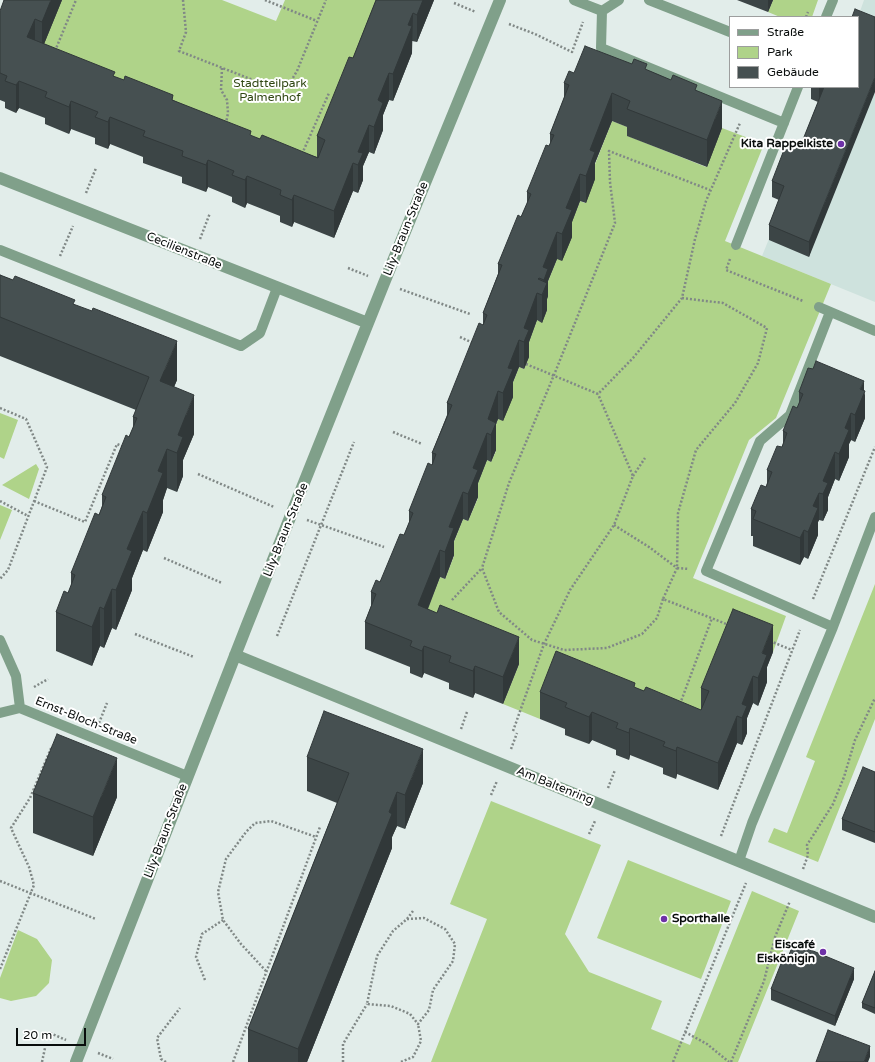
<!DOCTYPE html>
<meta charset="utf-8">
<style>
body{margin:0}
#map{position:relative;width:875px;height:1062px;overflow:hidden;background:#e2edea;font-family:"Varela Round",sans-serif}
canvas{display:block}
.legend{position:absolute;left:729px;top:16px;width:130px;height:72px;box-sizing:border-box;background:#fff;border:1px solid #9d9e9e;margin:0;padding:5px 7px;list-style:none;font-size:12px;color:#090d0c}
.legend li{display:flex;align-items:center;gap:8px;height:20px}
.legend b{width:20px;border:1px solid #9d9e9e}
.scale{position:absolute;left:16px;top:1028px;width:70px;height:18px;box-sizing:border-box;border:2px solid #090d0c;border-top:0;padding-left:5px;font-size:12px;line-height:14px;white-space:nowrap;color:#090d0c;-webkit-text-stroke:3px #fff;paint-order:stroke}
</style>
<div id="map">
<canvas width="875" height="1062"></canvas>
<ul class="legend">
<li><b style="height:5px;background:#80a08a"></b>Straße</li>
<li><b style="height:11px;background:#afd389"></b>Park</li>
<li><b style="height:11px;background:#465051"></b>Gebäude</li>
</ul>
<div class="scale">20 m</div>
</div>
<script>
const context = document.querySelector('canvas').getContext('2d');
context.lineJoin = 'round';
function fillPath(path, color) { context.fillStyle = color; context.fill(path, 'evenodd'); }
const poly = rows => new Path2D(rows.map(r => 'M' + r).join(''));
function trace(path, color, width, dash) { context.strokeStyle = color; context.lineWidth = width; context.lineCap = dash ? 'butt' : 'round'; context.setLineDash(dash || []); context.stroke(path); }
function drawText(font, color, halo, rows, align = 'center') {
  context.font = font + ' "Varela Round",sans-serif'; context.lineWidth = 4; context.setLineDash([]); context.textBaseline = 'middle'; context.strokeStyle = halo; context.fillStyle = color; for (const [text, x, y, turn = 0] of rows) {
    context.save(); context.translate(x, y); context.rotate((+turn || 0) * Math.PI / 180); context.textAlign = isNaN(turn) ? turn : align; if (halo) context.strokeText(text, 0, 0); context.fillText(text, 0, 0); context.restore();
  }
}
const built = poly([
 [864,0,875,0,875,302,762,256,784,202,858,87,858,17]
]);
const green = poly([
 [62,0,222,0,276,21,285,0,387,0,317,163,35,46],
 [773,0,818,0,812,17,780,17,768,12],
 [612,121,630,128,628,136,706,167,722,128,764,144,725,241,831,284,776,418,749,440,693,578,786,616,773,652,733,636,701,715,556,679,540,719,503,704,519,664,418,633,440,577,445,579,454,556,449,554,463,519,468,521,478,498,473,495,487,460,491,462,496,451,488,446,498,419,503,420,508,395,519,367,524,369,526,364,529,357,524,355,537,320,542,322,547,310,543,294,580,201,585,203,590,177],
 [0,413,18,420,4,459,0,457],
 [36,464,39,469,29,499,2,485],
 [0,505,12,510,0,540],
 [875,584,875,719,818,862,768,842,774,828,787,833,815,761,806,757],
 [491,801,601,845,565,934,589,972,662,1001,651,1029,690,1045,752,891,799,911,738,1062,431,1062,487,919,450,904],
 [628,860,731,901,701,979,597,938],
 [18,930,37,939,52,960,49,983,36,996,11,1001,0,998,0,978]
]);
const path = poly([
 [183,0,186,32,179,51,271,87,283,85,291,81,297,71,326,0],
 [265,0,317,21],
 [454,3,476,12],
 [806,17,808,12],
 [509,24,535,34,572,52,583,22],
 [55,51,76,0],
 [222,68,221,90,227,100,228,113,226,123],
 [302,154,329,93],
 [86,193,96,168],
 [200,239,210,213],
 [60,256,73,226],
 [730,259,726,270,803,301],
 [348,268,368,276],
 [400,289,470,314],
 [682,298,723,303,767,328,758,363,735,403,696,450,678,513,677,568,689,569],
 [460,337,473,343],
 [526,364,598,394,633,358,682,298,695,239,706,201,740,123],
 [0,408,26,419,47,467,8,570,0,579],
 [393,432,422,444],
 [198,474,274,507],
 [633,476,645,458],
 [0,501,28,516],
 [34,501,85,522,117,444,124,447],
 [307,520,384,547],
 [614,525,649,547,677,568,663,599,729,625],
 [164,558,222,583],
 [663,599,657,618,642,634,607,648,564,650,532,640,499,612,482,568,509,483,554,375,615,223,610,182,609,151,710,190],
 [813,599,875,447],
 [452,600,482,568],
 [135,634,194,657],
 [277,636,354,442],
 [770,641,792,650],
 [34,687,48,679],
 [680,704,712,618],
 [99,723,107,703],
 [461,729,467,712],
 [513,731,544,644,570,590,614,525,633,476,598,394],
 [511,749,517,733],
 [608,788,615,770],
 [491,795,497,781],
 [589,834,595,821],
 [721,836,800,630],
 [803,869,808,855,807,845,833,804,844,777,855,740,875,698],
 [0,881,96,919],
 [407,919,424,918,445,929,455,944,453,961,433,990,429,1010,418,1024,410,1014,391,1006,367,1004,377,956,393,931,407,919,413,911],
 [0,969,34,885,29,867,11,828,30,798,52,746],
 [266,971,241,944,223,920,218,892,226,859,246,832,255,823,271,821,316,837],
 [205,980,196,957,202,934,223,920],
 [685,1032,707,1044,729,1062],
 [50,1033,66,1040],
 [98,1053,113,1059],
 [42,1062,45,1048],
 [166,1062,161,1059,157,1038,180,1008],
 [233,1062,320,827],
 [343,1062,343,1044,367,1004],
 [401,1062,413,1057,421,1041,418,1024],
 [673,1062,746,883],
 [731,1062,764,981,775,937,790,901]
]);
const lane = poly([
 [574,0,602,11],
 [649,0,730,32],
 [602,11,601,48,784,123],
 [602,11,619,0],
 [826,17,833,0],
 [736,245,798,87],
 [0,250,241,346,260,333,277,288],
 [819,307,875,331],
 [830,312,790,415,760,441,706,571,833,627],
 [0,640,16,676,20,708],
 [20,708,187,776],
 [0,713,20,708],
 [739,861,752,823,833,627,875,517]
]);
const street = poly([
 [0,178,368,323],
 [235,655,875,917],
 [76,1062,247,625,384,283,500,0]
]);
const wall = poly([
 [62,0,44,44,115,77,173,100,251,136,260,139,317,157,317,136,353,58,376,0,434,0,417,42,412,41,412,53,393,101,389,100,383,115,383,130,374,154,369,152,363,166,363,180,358,193,353,191,334,238,294,222,292,227,280,222,280,216,247,203,245,208,232,202,232,197,208,187,206,192,182,183,182,177,143,163,143,157,110,144,108,149,95,144,95,138,71,129,69,134,45,124,45,118,19,108,16,113,5,108,5,102,0,100,0,11],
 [737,0,773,0,768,12],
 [647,70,697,91,722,128,707,167,627,136,627,127,612,121,595,163,595,179,586,203,580,201,572,222,572,237,562,261,557,259,548,281,548,296,547,299,547,310,542,323,537,320,529,342,529,357,524,369,519,367,513,382,513,397,503,421,498,419,496,424,496,450,491,462,487,460,478,483,478,497,468,521,463,519,454,541,454,555,445,579,440,577,428,609,519,664,503,704,475,693,473,698,449,689,449,683,424,673,422,678,410,673,410,667,365,649,365,622,371,606,371,592,380,582,404,535,409,523,409,511,432,465,432,453,447,415,447,403,483,324,483,313,498,274,498,264,521,217,527,204,527,192,550,144,550,134,564,98,564,83,574,73],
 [811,87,858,87,809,257,769,240,769,225,779,200,772,197,772,181,800,147,818,102,811,99],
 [0,275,75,305,177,380,174,387,194,434,183,460,183,476,177,492,167,488,163,500,163,512,147,552,143,550,132,578,132,590,116,630,112,628,104,648,100,646,92,666,56,651,56,612,68,593,71,586,71,573,99,515,102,506,102,495,133,428,133,417,136,410,0,356],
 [864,390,865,418,855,442,851,440,849,444,849,457,839,481,835,479,828,497,828,510,823,521,819,520,818,522,818,535,808,559,804,557,800,565,753,546,753,536,751,536,751,509,766,487,767,483,767,470,782,447,783,444,783,431,797,408,799,405,799,392],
 [773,652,767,667,767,682,758,706,753,703,747,718,747,733,742,745,737,743,718,790,677,774,676,779,663,774,663,768,630,755,629,760,616,755,616,750,592,740,589,744,565,735,565,729,540,719,540,692,635,688,701,710,701,688],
 [307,757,423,783,405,829,397,826,392,837,392,848,307,1062,248,1062,248,1029,337,803,307,791],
 [875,772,875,843,842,830,842,819],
 [33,793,117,797,93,856,33,833],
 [788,957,854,979,835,1026,771,1000,771,989],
 [875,971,875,1014,862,1008,862,1003]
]);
const shadedWall = poly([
 [51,0,62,0,42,49,42,22],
 [423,0,434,0,417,42,417,15],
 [768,0,773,0,768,12],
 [413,13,412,53,393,101,393,74,408,25],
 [35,19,35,46,27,37],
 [389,73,389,100,383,115,383,130,374,154,374,127,378,100],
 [875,77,875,92,809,257,809,242],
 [19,81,19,108,16,113,16,85],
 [819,87,825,87,819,102],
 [612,93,612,121,595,163,595,179,586,203,586,176,590,150],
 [71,101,71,129,69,134,69,107],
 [722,101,722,128,707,167,707,140],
 [110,117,110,144,108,149,108,122],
 [369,125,369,152,363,166,363,180,358,193,358,152],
 [208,160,208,187,206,192,206,165],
 [353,163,353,191,334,238,334,211],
 [580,174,580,201,572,222,572,237,562,261,562,234,566,208],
 [247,176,247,203,245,208,245,180],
 [294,195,294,222,292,227,292,200],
 [557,232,557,259,548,281,548,296,547,299,547,310,542,323,542,295,544,292,543,267],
 [537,293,537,320,529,342,529,357,524,369,524,328],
 [519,340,519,367,513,382,513,397,503,421,503,393,508,368],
 [177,341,177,380,160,420,160,381],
 [864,381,864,395,865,391,865,418,855,442,855,415,860,389],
 [498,391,498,419,496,424,496,450,491,462,491,435,488,419],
 [194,395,194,434,183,460,183,476,177,492,177,453,178,435],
 [851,413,851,440,849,444,849,457,839,481,839,454,845,428],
 [487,433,487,460,478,483,478,497,468,521,468,494,473,468],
 [167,449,167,488,163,500,163,512,147,552,147,513,158,471],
 [835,452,835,479,828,497,828,510,823,521,823,481],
 [463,492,463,519,454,541,454,555,445,579,445,552,449,527],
 [819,493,819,520,818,522,818,535,808,559,808,532,813,506],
 [143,511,143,550,132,578,132,590,116,630,116,590,127,549],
 [804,530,804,557,800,565,800,538],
 [440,550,440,577,418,633,418,605],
 [112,589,112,628,104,648,104,609],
 [100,607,100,646,92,666,92,627],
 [773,625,773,652,767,667,767,682,758,706,758,678,762,653],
 [519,637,519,664,503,704,503,677],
 [424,646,424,673,422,678,422,651],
 [475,666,475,693,473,698,473,671],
 [753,676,753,703,747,718,747,733,742,745,742,704],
 [592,712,592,740,589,744,589,717],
 [737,716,737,743,718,790,718,763],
 [630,728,630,755,629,760,629,733],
 [677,747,677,774,676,779,676,751],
 [423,749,423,783,405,829,405,795],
 [117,758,117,797,93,856,93,817],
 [397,792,397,826,392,837,392,848,307,1062,298,1062,298,1049],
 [854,968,854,979,835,1026,835,1016],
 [870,1046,870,1057,868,1062,864,1062]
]);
const building = poly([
 [4,0,51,0,42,22,35,19,27,37,115,72,113,76,124,80,125,76,173,95,172,100,251,131,250,135,260,139,262,135,318,158,325,140,317,136,349,57,353,58,376,0,423,0,417,15,413,13,408,25,412,26,393,74,389,73,378,100,383,103,374,127,369,125,358,152,363,153,358,165,353,163,334,211,294,195,292,200,280,195,281,190,247,176,245,180,232,175,234,171,208,160,206,165,182,156,183,151,143,136,145,131,110,117,108,122,95,117,98,112,71,101,69,107,45,97,47,92,19,81,16,85,5,81,7,76,0,73,0,11,4,0],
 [855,9,875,17,875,77,809,242,769,225,784,186,772,181,787,142,800,147,824,87,858,87,858,17,852,17,855,9],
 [585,46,632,64,634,59,647,64,645,69,671,80,673,75,697,85,695,90,722,101,707,140,627,109,630,101,612,93,590,150,595,152,586,176,580,174,566,208,572,210,562,234,557,232,543,267,548,269,544,280,539,278,538,279,547,283,542,295,537,293,524,328,529,330,526,337,524,342,519,340,508,368,513,369,503,393,498,391,488,419,496,423,491,435,487,433,473,468,478,470,468,494,463,492,449,527,454,528,445,552,440,550,418,605,437,613,440,605,519,637,503,677,475,666,473,671,449,662,451,656,424,646,422,651,410,646,412,641,365,622,376,594,371,592,376,580,380,582,400,534,404,535,413,513,409,511,428,463,432,465,436,454,432,453,452,405,447,403,479,323,483,325,487,315,483,313,502,265,498,264,518,215,521,217,531,194,527,192,546,145,549,146,554,135,550,134,569,85,564,83,569,71,574,73,585,46],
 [0,275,13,280,15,276,75,300,73,304,92,311,93,308,177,341,160,381,194,395,178,435,183,437,177,453,167,449,158,471,163,473,147,513,143,511,127,549,132,551,116,590,112,589,104,609,100,607,92,627,56,612,64,591,68,593,75,575,71,573,95,513,99,515,106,497,102,495,126,435,129,437,137,418,133,417,149,377,0,317,0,275],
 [816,361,864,381,860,389,865,391,855,415,851,413,845,428,849,430,839,454,835,452,823,481,828,483,823,494,819,493,813,506,818,508,808,532,804,530,800,538,753,519,756,511,751,509,761,485,766,487,772,472,767,470,777,446,782,447,787,433,783,431,793,406,797,408,803,394,799,392,808,368,813,369,816,361],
 [733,609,773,625,762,653,767,655,758,678,753,676,742,704,747,706,742,718,737,716,718,763,677,747,676,751,663,746,665,742,630,728,629,733,616,728,618,723,592,712,589,717,565,707,567,703,540,692,556,651,635,683,634,687,644,691,646,687,701,710,709,691,701,688,733,609],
 [324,711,423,749,405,795,397,792,389,812,392,814,298,1049,248,1029,349,773,307,757,324,711],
 [57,734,117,758,93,817,33,793,57,734],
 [863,767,875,772,875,832,842,819,863,767],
 [794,943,854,968,835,1016,771,989,784,956,788,957,794,943],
 [875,971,875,1008,862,1003,875,971],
 [828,1030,870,1046,864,1062,816,1062,828,1030]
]);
const markers = [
 [841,144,4,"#6e31a7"],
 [664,919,4,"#6e31a7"],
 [823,952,4,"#6e31a7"]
];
const parkNames = [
 ["Stadtteilpark",270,84],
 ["Palmenhof",270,98]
];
const poiNames = [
 ["Kita Rappelkiste",833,144],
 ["Sporthalle",672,919,"left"],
 ["Eiscafé",815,945],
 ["Eiskönigin",815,959]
];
const streetNames = [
 ["Lily-Braun-Straße",406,229,-68],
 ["Cecilienstraße",184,251,22],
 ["Lily-Braun-Straße",286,530,-68],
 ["Ernst-Bloch-Straße",86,721,22],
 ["Am Baltenring",555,786,22],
 ["Lily-Braun-Straße",166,831,-69]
];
fillPath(built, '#cee2dd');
fillPath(green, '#afd389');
trace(path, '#808886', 2.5, [2, 2]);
trace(lane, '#80a08a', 10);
trace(street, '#80a08a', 12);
fillPath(wall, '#3c4546');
fillPath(shadedWall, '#313839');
fillPath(building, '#465051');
trace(building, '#313839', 1);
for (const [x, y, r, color] of markers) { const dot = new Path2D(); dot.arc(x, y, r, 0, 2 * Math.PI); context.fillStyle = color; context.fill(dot); trace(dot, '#fff', 1.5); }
drawText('12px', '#304713', '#fff', parkNames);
drawText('bold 12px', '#090d0c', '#fff', poiNames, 'right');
drawText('12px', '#090d0c', '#fff', streetNames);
</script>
